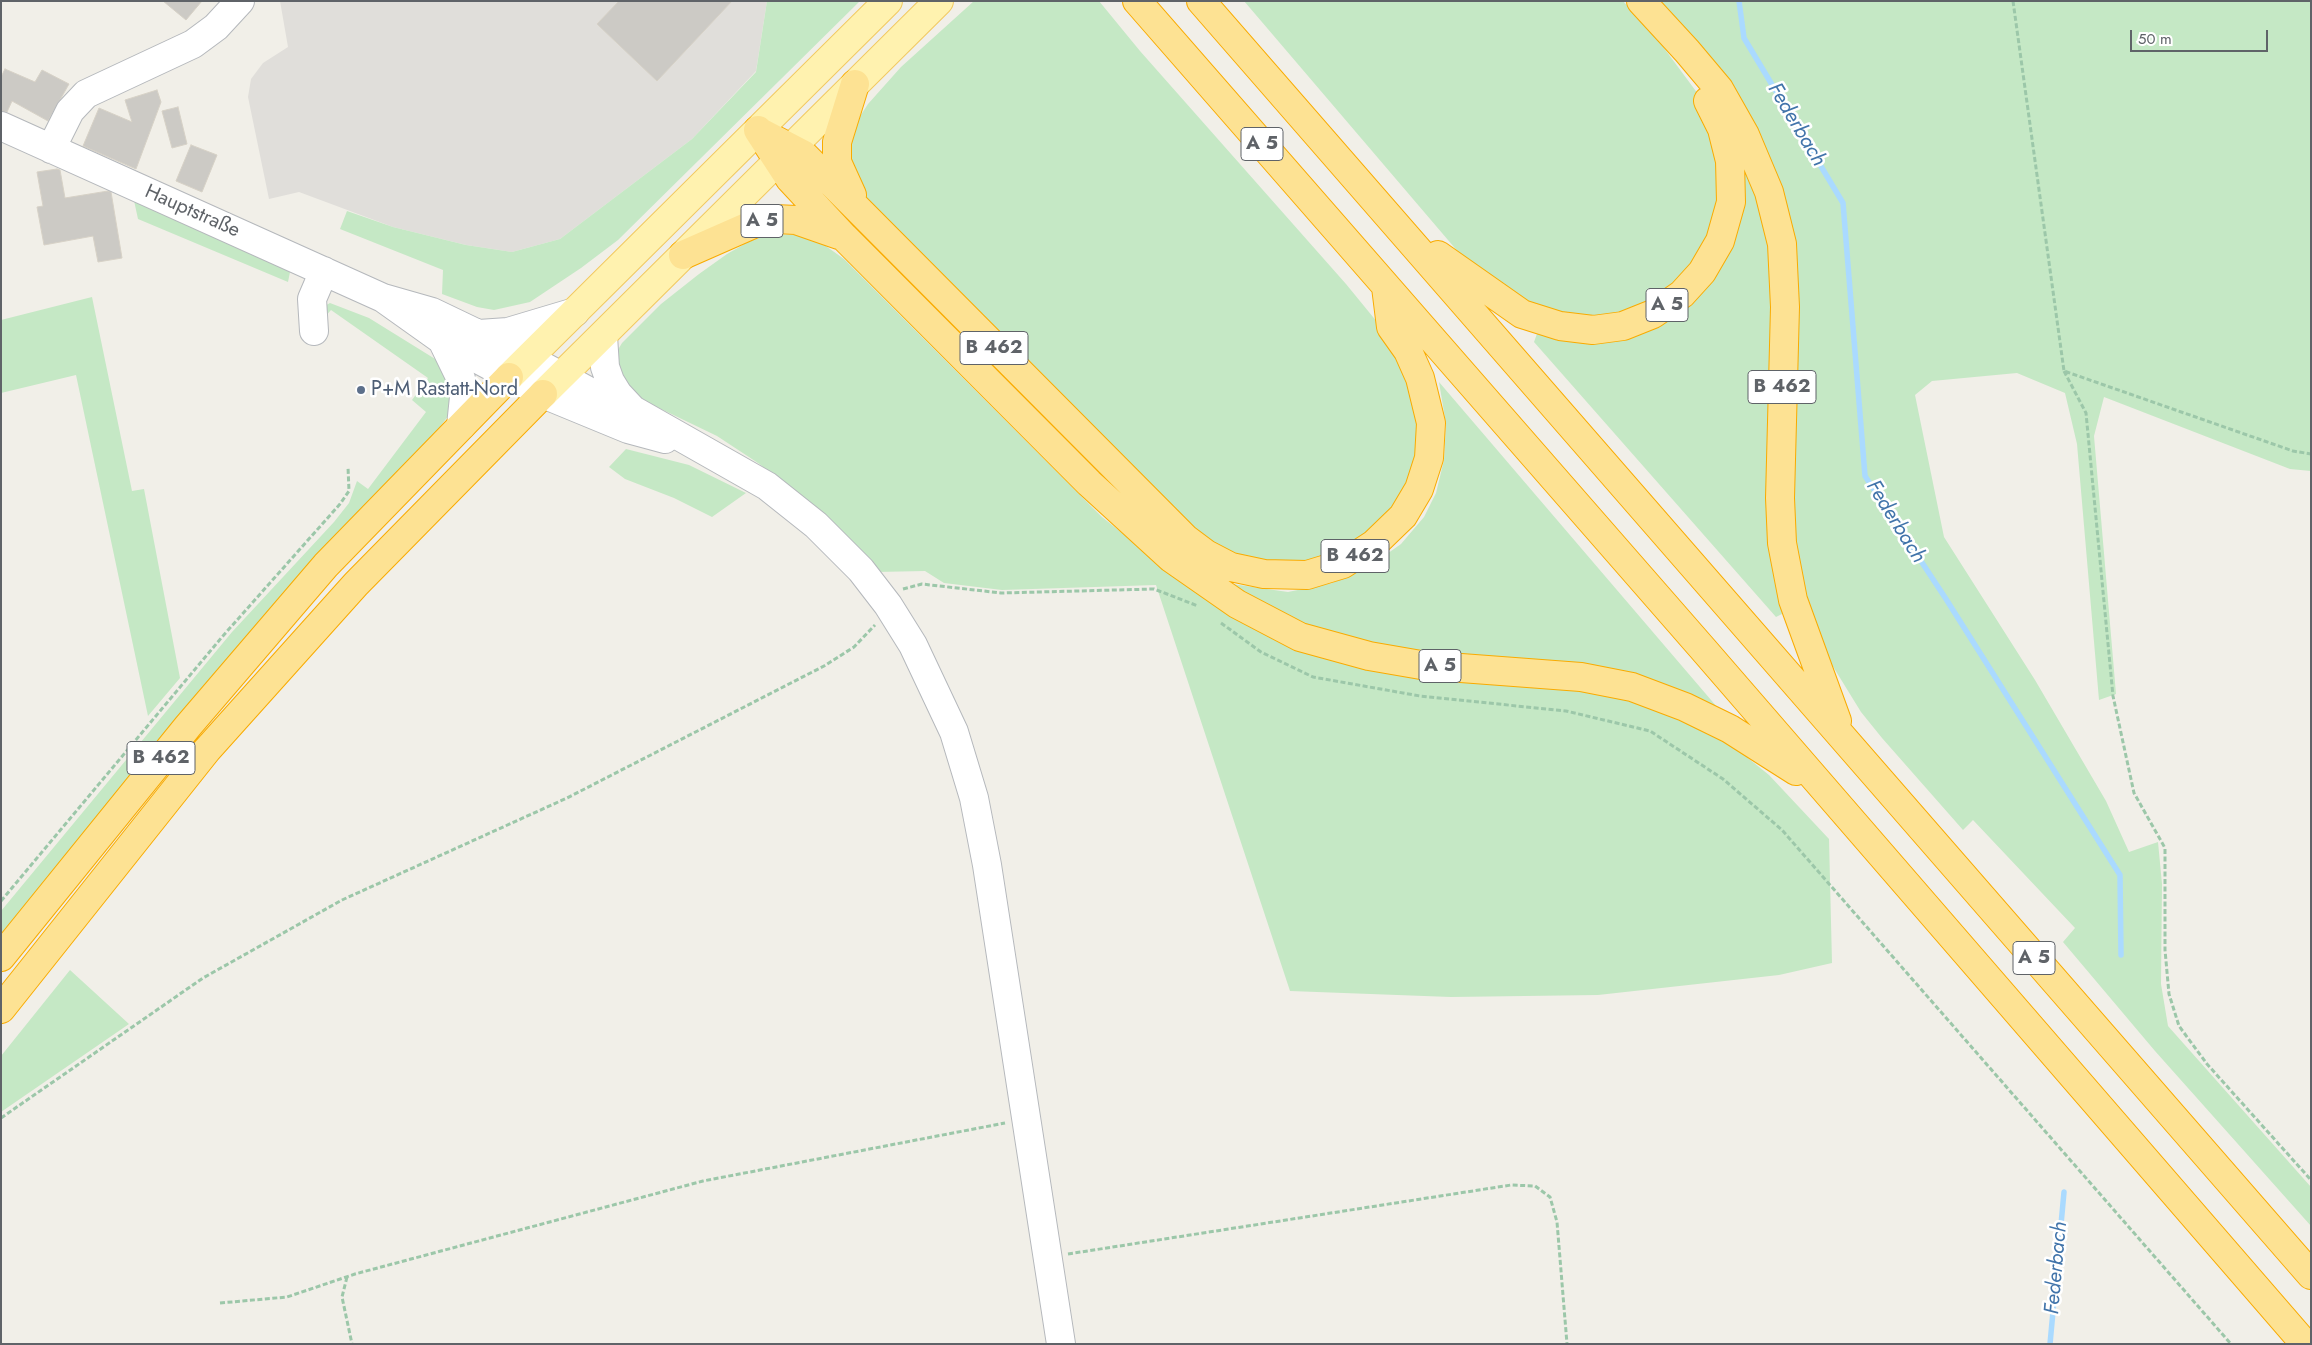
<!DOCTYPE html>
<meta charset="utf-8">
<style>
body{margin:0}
#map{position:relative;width:2312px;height:1345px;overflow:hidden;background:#f1efe8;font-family:Jost,sans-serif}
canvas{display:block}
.frame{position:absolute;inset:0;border:2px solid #5f6368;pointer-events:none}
.scale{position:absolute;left:2130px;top:30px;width:138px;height:22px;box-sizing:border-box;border:2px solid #5f6368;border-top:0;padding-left:6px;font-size:15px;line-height:18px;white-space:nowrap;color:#5f6368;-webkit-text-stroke:4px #fff;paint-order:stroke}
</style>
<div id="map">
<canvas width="2312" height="1345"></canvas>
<div class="frame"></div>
<div class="scale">50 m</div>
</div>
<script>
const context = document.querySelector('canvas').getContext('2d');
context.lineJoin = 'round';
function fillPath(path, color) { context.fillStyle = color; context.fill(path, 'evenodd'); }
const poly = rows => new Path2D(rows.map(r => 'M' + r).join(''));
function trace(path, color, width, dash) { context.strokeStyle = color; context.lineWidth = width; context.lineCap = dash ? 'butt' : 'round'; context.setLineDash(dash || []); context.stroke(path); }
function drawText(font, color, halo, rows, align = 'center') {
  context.font = font + ' Jost,sans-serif'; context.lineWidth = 5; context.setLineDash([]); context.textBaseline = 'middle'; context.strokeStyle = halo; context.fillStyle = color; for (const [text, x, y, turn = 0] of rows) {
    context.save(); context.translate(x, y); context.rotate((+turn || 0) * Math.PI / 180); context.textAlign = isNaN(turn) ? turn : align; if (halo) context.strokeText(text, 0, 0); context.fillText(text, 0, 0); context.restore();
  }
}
const industrial = poly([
 [280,1,767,1,756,71,692,139,560,239,512,252,466,245,393,227,299,192,269,199,248,97,251,79,263,63,288,47]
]);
const green = poly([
 [767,1,860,1,618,240,581,268,530,302,494,310,477,307,442,294,443,270,340,229,347,211,393,227,466,245,512,252,560,239,692,139,756,72],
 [974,1,1099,1,1140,51,1346,284,1391,339,1417,390,1423,428,1418,469,1382,527,1320,562,1250,564,1184,526,893,229,863,193,847,148,853,127,868,104,901,67],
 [1244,1,1623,1,1661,44,1701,98,1722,151,1722,202,1702,258,1658,298,1609,317,1561,317,1514,301,1477,274],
 [1660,1,2311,1,2311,471,2290,469,2104,397,2094,436,2116,694,2099,700,2077,444,2065,393,2017,373,1932,381,1915,395,1944,537,2035,680,2106,801,2129,852,2158,842,2162,884,2161,984,2168,1026,2311,1187,2311,1226,2155,1051,2063,942,2075,928,1973,820,1963,830,1882,738,1861,712,1821,647,1805,601,1797,565,1793,521,1795,290,1729,84],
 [1738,149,1770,228,1786,612,1776,617,1534,342,1538,331,1695,296],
 [133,196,291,267,288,282,138,219],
 [771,234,798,235,823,244,844,259,1102,517,1171,572,1231,613,1659,706,1717,733,1769,775,1829,839,1832,963,1779,975,1598,995,1451,997,1290,991,1156,585,1002,590,944,583,925,571,876,572,783,482,758,463,717,436,634,396,621,386,616,353,622,343,661,304,699,274,727,254,750,241],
 [92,297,132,491,144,489,180,678,148,716,76,375,1,393,1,320],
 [330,303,369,318,440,362,451,375,451,412,435,434,1,936,1,911,232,632,334,522,349,503,357,481,368,489,426,412,412,400,428,378,331,310,324,318,321,308],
 [1439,382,1723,714,1434,656,1362,644,1311,629,1272,610,1232,584,1288,592,1332,583,1367,568,1401,544,1424,517,1436,493,1444,460,1446,424],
 [626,449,689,465,746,493,712,517,674,498,625,479,609,467],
 [70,970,129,1024,1,1112,1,1056]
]);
const stream = poly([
 [1739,1,1744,38,1843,203,1865,476,1946,599,2120,875,2121,955],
 [2050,1344,2064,1192]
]);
const building = poly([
 [163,1,202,1,186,20,163,1],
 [619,1,732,1,657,81,597,24,619,1],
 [5,69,35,82,42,70,69,84,48,121,12,101,7,112,1,111,1,77,5,69],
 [157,90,161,102,136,169,83,146,99,108,132,122,125,100,157,90],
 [178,107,187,144,172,148,162,111,178,107],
 [191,145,217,155,202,192,176,181,191,145],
 [57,169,60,170,65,198,108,191,111,192,122,258,98,262,93,236,44,245,37,207,43,206,37,172,57,169]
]);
const path = poly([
 [2013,1,2064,371,2293,451,2311,454],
 [2064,371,2086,413,2113,696,2134,793,2165,848,2165,950,2169,994,2179,1026,2207,1064,2311,1180],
 [903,589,922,584,1001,593,1154,589,1198,606],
 [1221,623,1261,652,1313,677,1420,696,1566,711,1650,731,1723,779,1782,830,2231,1344],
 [1,901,222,637,340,504,349,491,348,467],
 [1,1118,203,978,342,900,567,798,824,666,854,647,875,625],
 [1068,1254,1511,1185,1535,1186,1550,1197,1557,1222,1567,1344],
 [347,1277,342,1297,352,1344],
 [220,1303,287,1297,355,1274,703,1181,1005,1123]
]);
const minor = poly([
 [1,126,383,298,442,340,543,394,628,429,665,439],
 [51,149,70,111,86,94,193,44,216,27,240,1],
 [383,298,432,312,528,358,590,392,633,410,767,486,816,525,861,570,888,605,913,645,954,732,974,798,987,865,1061,1344],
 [314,331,312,299,324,271],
 [479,334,508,332,575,312],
 [603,336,605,367,610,381,618,394,632,409],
 [442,340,461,379,464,397,461,426]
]);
const major = poly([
 [509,377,888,1],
 [543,394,939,1]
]);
const highway = poly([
 [1137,1,1703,649,2305,1344],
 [1201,1,2311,1275],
 [1641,1,1687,51,1719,89,1745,135,1769,192,1782,244,1785,307,1780,498,1782,543,1793,600,1837,721],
 [758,130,790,179,844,237,1089,483,1171,558,1237,604,1300,637,1369,656,1421,665,1581,677,1632,687,1685,707,1730,729,1796,771],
 [760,132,804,155,1186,539,1206,554,1231,567,1264,574,1307,575,1343,564,1374,544,1403,516,1419,489,1429,458,1431,423,1420,378,1408,351,1391,327,1386,287],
 [852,195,837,162,837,142,855,84],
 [683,255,758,222,775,219,796,220,839,235],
 [1438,255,1522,314,1560,326,1593,330,1623,326,1653,314,1682,294,1702,272,1720,241,1731,202,1730,161,1722,129,1708,101],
 [1,957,188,726,326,565,509,377],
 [1,1009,207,750,356,584,543,394]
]);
const markers = [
 [361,390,5,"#5c6f8a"]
];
const shields = [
 [1262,144,42],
 [762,221,42],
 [1667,305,42],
 [994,348,68],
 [1782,387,68],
 [1355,556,68],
 [1440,666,42],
 [161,758,68],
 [2034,958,42]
];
const shieldNames = [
 ["A 5",1262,144],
 ["A 5",762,221],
 ["A 5",1667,305],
 ["B 462",994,348],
 ["B 462",1782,387],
 ["B 462",1355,556],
 ["A 5",1440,666],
 ["B 462",161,758],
 ["A 5",2034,958]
];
const streetNames = [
 ["Hauptstraße",192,212,24]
];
const serviceNames = [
 ["P+M Rastatt-Nord",371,390]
];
const waterNames = [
 ["Federbach",1796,125,59],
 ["Federbach",1895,522,58],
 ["Federbach",2057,1268,-85]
];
fillPath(industrial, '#e0deda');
fillPath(green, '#c5e8c5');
trace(stream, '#aadaff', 5.5);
fillPath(building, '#cccac5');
trace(building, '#d6d1c6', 1);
trace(minor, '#b5b8bc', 30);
trace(major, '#f2c960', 30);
trace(highway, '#f9ab00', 30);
trace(path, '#9cc7a9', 3, [5, 2.5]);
trace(minor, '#fff', 28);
trace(major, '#fff2af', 28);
trace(highway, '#fde293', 28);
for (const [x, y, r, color] of markers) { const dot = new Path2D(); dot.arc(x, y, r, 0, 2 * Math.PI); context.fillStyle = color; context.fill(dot); trace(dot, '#fff', 2); }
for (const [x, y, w] of shields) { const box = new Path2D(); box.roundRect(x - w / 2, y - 16.5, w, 33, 4); context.fillStyle = '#fff'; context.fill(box); trace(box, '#5f6368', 1); }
drawText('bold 19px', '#5f6368', null, shieldNames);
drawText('20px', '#5f6368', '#fff', streetNames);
drawText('20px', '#4e5e75', '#fff', serviceNames, 'left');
drawText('italic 21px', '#4174aa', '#fff', waterNames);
</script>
